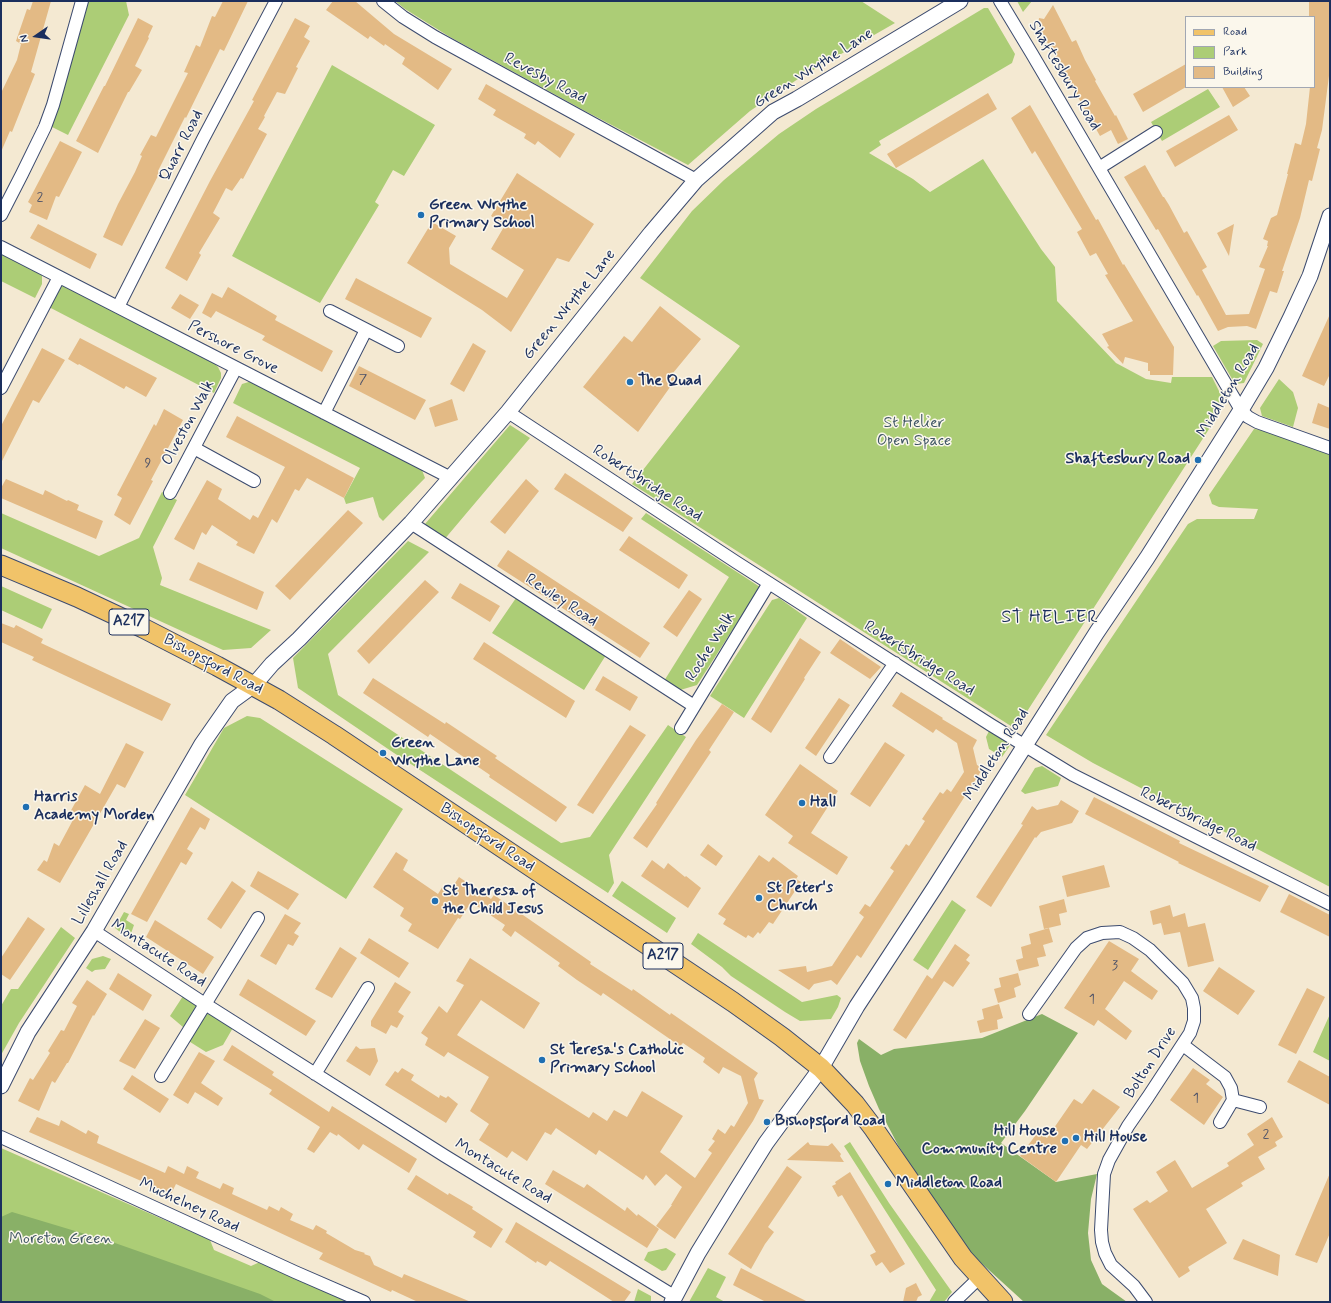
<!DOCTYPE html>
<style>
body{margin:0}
#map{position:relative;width:1331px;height:1303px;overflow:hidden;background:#f4e9d2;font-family:Mynerve,sans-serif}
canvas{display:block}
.frame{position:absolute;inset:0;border:2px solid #1b2f5e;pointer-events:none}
.legend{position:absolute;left:1185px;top:16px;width:130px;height:72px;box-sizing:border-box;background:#fbf7ec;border:1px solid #a1a7b3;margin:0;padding:5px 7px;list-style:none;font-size:12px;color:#1b2f5e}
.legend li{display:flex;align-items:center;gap:8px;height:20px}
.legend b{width:20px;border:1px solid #a1a7b3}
.north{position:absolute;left:16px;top:16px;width:40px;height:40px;-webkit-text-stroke:3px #fbf7ec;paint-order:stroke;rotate:257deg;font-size:11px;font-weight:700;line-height:16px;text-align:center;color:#1b2f5e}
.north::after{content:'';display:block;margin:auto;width:14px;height:18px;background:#1b2f5e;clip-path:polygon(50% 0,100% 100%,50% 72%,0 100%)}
</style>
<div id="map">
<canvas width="1331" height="1303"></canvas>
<div class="frame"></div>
<ul class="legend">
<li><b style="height:5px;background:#f1c369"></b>Road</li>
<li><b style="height:11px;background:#accd76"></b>Park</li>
<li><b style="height:11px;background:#e3ba85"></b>Building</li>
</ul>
<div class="north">N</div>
</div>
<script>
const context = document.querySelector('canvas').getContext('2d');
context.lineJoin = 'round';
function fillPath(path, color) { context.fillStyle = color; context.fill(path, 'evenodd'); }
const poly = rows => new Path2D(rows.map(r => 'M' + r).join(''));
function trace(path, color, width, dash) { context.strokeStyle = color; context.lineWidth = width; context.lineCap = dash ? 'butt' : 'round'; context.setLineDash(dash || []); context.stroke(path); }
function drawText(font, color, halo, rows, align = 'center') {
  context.font = font + ' Mynerve,sans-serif'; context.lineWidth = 3; context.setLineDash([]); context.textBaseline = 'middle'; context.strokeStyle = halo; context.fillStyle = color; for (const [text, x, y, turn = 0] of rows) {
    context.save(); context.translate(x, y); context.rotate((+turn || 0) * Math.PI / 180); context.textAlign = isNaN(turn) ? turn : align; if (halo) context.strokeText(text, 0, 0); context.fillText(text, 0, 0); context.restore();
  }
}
const green = poly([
 [87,1,126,1,129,15,68,135,48,125],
 [395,1,861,1,895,23,801,77,750,111,688,165,585,111,450,37,405,9],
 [1017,1,1032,1,1023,12],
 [984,8,988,8,1015,54,1012,63,879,141,881,145,869,153,913,179,930,192,983,159,1041,249,1055,267,1057,301,1116,363,1146,379,1171,383,1172,377,1212,377,1223,399,1220,412,1017,727,1014,728,632,484,740,346,640,278,692,211,724,180,779,134,816,109],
 [332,65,435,125,404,176,393,170,375,202,379,205,320,303,232,256],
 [1208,89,1220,107,1162,141,1151,122],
 [1,252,40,272,42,275,42,284,35,298,1,281],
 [60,283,214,363,218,367,221,373,221,378,214,393,47,306],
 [1257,340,1263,344,1244,383,1235,384,1213,346,1221,341],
 [1279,379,1293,392,1298,408,1293,427,1262,416,1260,408],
 [252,381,422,470,425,478,383,521,379,517,373,497,346,504,344,498,360,468,233,403,242,384],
 [510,425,530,438,443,541,425,529,425,524],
 [1254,429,1265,430,1330,452,1330,887,1093,763,1046,735,1188,524,1197,519,1254,519,1258,509,1219,507,1212,504,1209,495],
 [162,492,177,500,153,547,162,578,160,585,271,630,251,648,223,650,1,548,1,513,99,556,139,538],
 [646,513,760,587,697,685,677,691,664,681,729,577,641,519],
 [408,541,429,552,328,654,338,695,561,843,590,837,668,725,686,737,609,855,614,883,608,893,394,753,298,688,293,658],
 [1,586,52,609,42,629,1,610],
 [516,598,606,655,584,690,492,633],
 [779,598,807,618,744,718,710,696,772,600],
 [247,716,260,718,403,809,346,899,185,795,224,728],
 [990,729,1011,744,1002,757,989,749,986,737],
 [1042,766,1061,778,1058,786,1025,794,1021,791,1035,768],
 [622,881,676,918,667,933,612,896],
 [952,900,966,910,928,970,913,960],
 [124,912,129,914,126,920,134,925,129,939,115,928],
 [61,927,75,938,19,1023,1,1055,1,1006,11,989,18,989],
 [698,933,802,1002,837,995,841,998,838,1007,831,1019,800,1021,785,1012,731,976,722,967,691,944],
 [103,956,111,959,105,969,95,970,92,972,86,968,92,959],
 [185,993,234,1026,223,1045,206,1052,187,1040,190,1033,170,1016],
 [1330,1014,1330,1061,1313,1052],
 [850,1142,889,1203,952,1292,944,1302,929,1302,936,1290,844,1146],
 [1,1148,210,1240,214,1250,251,1266,260,1262,349,1302,1,1302],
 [666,1248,676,1254,666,1270,662,1271,644,1260,648,1252],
 [708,1268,726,1277,716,1297,725,1302,689,1302],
 [638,1289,651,1296,651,1302,634,1302]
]);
const forest = poly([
 [1042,1014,1078,1033,1025,1111,1001,1143,1056,1182,1097,1174,1091,1199,1088,1233,1091,1260,1102,1284,1127,1302,1024,1302,967,1250,935,1205,898,1145,879,1109,869,1086,860,1061,857,1043,859,1039,881,1055,894,1049,982,1038],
 [12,1212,115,1243,260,1294,276,1302,1,1302,1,1217]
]);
const building = poly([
 [33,1,51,1,31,72,35,74,12,132,10,131,1,152,1,93,17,60,21,44,16,41,27,9,30,10],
 [223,1,248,1,224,51,220,49,186,118,185,117,158,171,160,172,122,246,103,237,118,204,135,172,142,156,140,155,151,135,156,137,188,73,184,72,196,45,200,47,212,16,215,17],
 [333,1,355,1,394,34,452,69,438,90,402,64,405,58,385,44,384,46,370,36,368,39,326,10],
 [1309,1,1330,1,1330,68,1322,130,1317,148,1320,149,1312,181,1309,180,1300,218,1282,271,1284,271,1277,293,1270,291,1256,329,1247,326,1228,327,1218,331,1198,295,1197,296,1158,229,1156,230,1124,177,1145,165,1163,197,1164,197,1169,205,1184,233,1187,231,1207,267,1202,270,1226,315,1249,314,1265,269,1259,267,1268,246,1267,246,1268,241,1263,239,1271,218,1277,215,1288,174,1287,174,1288,170,1295,143,1301,145,1306,124,1310,87,1314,87,1314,17,1309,17],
 [1053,5,1072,42,1076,40,1085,60,1096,80,1095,81,1115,116,1116,115,1128,139,1118,144,1111,130,1100,136,1070,83,1038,26,1039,18,1044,19],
 [138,18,153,26,148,37,149,38,135,66,142,70,129,92,128,92,98,153,76,141,104,86,105,86],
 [295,18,310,26,304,37,310,41,296,67,298,68,285,94,277,92,264,116,265,117,258,129,267,134,243,179,241,178,232,191,226,188,213,213,220,218,199,253,201,255,187,281,165,268,210,181,254,101,252,100],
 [1186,64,1186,87,1143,112,1133,94],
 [486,84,575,134,560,158,538,141,535,145,524,138,526,134,493,115,496,110,478,99],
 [1222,87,1244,87,1250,96,1233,107],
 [988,93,997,109,896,168,887,154],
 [1030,105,1096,220,1098,219,1123,265,1124,264,1174,347,1173,375,1150,375,1150,371,1148,371,1148,363,1125,357,1123,364,1107,347,1109,346,1102,334,1133,321,1105,275,1108,274,1096,253,1090,256,1077,232,1082,229,1035,151,1032,154,1011,118],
 [1229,115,1238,130,1175,167,1166,151],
 [60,141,82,152,59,197,56,196,47,220,29,212,32,205,28,202],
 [517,173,594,224,569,262,557,258,511,332,482,310,407,263,432,222,456,236,449,248,450,264,507,298,524,270,491,249,505,225,491,216],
 [38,224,97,254,90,269,30,238],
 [1234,224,1232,236,1229,256,1217,233],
 [356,278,432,318,421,338,345,299],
 [228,287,277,316,275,320,333,351,322,372,262,340,265,336,216,311,211,318,202,313,212,293,222,298],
 [180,294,199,305,190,319,171,308],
 [660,306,701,339,673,373,678,376,638,432,583,387,624,336,632,342],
 [1330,314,1330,374,1324,386,1302,376],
 [80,338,157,378,146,397,126,386,124,389,79,364,78,365,68,359],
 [473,343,486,351,464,392,450,384],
 [42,348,65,360,39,403,33,400,1,463,1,426],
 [359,366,426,400,415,420,349,386],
 [452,399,458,420,435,427,429,408],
 [1318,403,1330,408,1330,429,1312,423],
 [164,409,183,420,151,480,153,481,130,525,114,515,122,498,117,495,154,424,156,426],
 [237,416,354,478,344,498,307,478,299,491,295,489,277,523,272,519,254,554,236,545,238,542,212,525,206,535,202,532,194,550,174,539,207,480,222,489,218,499,250,520,253,515,258,518,285,467,226,437],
 [565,473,633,518,623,532,554,489],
 [6,479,43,495,45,490,67,501,68,500,79,505,77,510,103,521,96,539,1,498,1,488],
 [526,479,539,491,505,534,490,522],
 [348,510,363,523,290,600,275,586],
 [629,536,688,575,679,589,619,550],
 [508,550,650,643,640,658,497,566],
 [198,562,264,592,257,610,189,580],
 [425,580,439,592,369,664,357,651],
 [460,583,500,606,490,622,451,598],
 [689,590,702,599,677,637,663,627],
 [1,623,14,628,16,625,43,639,41,643,171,704,162,721,32,660,34,657,1,642],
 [800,638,821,652,804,678,805,679,771,733,751,719],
 [840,639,881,667,870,679,830,653],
 [484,642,575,701,566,718,473,659],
 [603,676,638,697,630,711,595,690],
 [373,678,445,724,446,722,497,756,495,758,567,807,556,822,489,777,490,775,430,734,428,737,363,693],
 [901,692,943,718,942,719,977,740,973,748,977,765,983,768,861,958,857,955,837,985,831,980,814,984,809,990,778,970,806,966,807,972,832,966,864,917,859,913,865,904,870,907,894,871,890,868,906,844,909,846,925,821,922,819,940,792,943,794,947,789,951,792,964,772,957,743,936,729,933,733,892,706],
 [839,698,850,705,816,756,805,748],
 [722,704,734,712,709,750,711,752,647,848,633,838,657,804,656,803,696,740],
 [630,725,646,735,593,814,577,805],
 [885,742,905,755,870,807,850,794],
 [126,743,144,752,125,788,117,784,60,883,37,870,44,860,47,862,54,843,59,846,74,818,69,814,85,785,100,794],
 [800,764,838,791,811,833,848,857,837,875,788,843,793,836,765,815],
 [1094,797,1180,841,1179,843,1269,886,1260,902,1178,863,1179,862,1085,814],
 [1061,800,1079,811,1072,823,1041,832,1036,838,1035,837,991,907,976,897,1023,825,1021,824,1032,806,1037,810,1058,805],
 [191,807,210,819,205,830,200,827,187,849,193,853,186,865,181,862,147,922,131,914],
 [708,844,723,856,716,866,700,855],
 [396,852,408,860,403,870,438,894,443,886,450,891,459,877,491,899,494,895,591,962,590,964,632,991,633,989,670,1015,671,1013,758,1073,754,1079,759,1099,764,1100,753,1121,675,1239,656,1226,672,1205,671,1205,682,1187,666,1174,655,1186,646,1175,643,1180,599,1150,596,1155,556,1128,551,1135,545,1132,527,1161,512,1151,507,1158,479,1140,489,1124,470,1111,489,1077,448,1052,444,1057,425,1045,428,1038,421,1033,439,1006,447,1013,464,985,456,981,470,958,540,1003,524,1029,481,1000,457,1035,589,1118,593,1112,607,1121,614,1110,627,1117,642,1091,683,1116,660,1152,695,1178,712,1153,708,1150,715,1141,712,1139,718,1129,725,1134,731,1125,734,1127,748,1103,741,1076,723,1067,719,1074,703,1062,705,1058,683,1043,680,1046,603,993,601,996,577,980,558,966,560,963,515,931,511,937,502,930,505,925,474,904,471,909,468,907,460,919,458,918,438,949,408,931,412,924,400,916,404,908,373,887],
 [759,855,769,862,773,857,798,876,796,879,801,882,773,924,769,922,760,934,758,932,753,938,748,935,746,938,723,924,726,919,718,914],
 [652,860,664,869,668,863,685,877,686,876,701,888,688,908,641,876],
 [1104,865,1110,887,1067,897,1062,876],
 [258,871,299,894,288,910,250,886],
 [232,881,246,891,221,929,207,919],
 [1289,894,1330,915,1330,937,1280,912],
 [1064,899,1067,912,1059,914,1061,925,1044,929,1039,906],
 [1170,905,1173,917,1185,913,1188,927,1205,923,1214,961,1188,967,1180,932,1164,935,1161,923,1153,925,1150,911],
 [285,914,301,923,294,933,299,936,293,946,288,944,276,965,260,956],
 [28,917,45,929,10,980,1,974,1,958],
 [155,920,214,957,203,974,146,937],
 [1049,928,1053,942,1043,945,1046,956,1037,958,1039,966,1019,971,1016,960,1023,958,1021,947,1031,944,1029,934],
 [369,938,409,963,399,978,360,953],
 [1109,941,1139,959,1131,971,1158,991,1152,1000,1124,981,1105,1009,1132,1031,1126,1040,1098,1020,1094,1026,1064,1008],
 [955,944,970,955,966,960,970,963,953,987,944,981,906,1039,893,1030,927,975,932,979],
 [340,947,357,958,332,998,315,989],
 [1219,967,1255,991,1238,1015,1203,991],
 [118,973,152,995,143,1011,109,989],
 [1018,973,1021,985,1014,988,1016,997,998,1003,994,989,1001,987,999,978],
 [248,979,316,1021,306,1036,239,995],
 [87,980,107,994,94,1016,93,1015,68,1063,67,1063,55,1083,52,1081,39,1111,18,1101,30,1078,33,1080,50,1053,48,1051,61,1030,64,1031,77,1006,72,1003],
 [395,982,411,992,398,1012,404,1016,397,1028,391,1025,386,1034,371,1026,371,1021],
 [1307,988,1325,997,1296,1054,1278,1045],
 [999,1004,1003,1018,997,1020,998,1029,980,1033,977,1021,984,1019,982,1009],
 [145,1019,160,1028,135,1069,119,1061],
 [232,1045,274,1072,272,1075,329,1112,332,1106,417,1159,409,1173,363,1144,359,1150,338,1134,337,1136,330,1132,314,1153,307,1149,320,1127,269,1094,272,1090,223,1060],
 [356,1046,360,1049,375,1048,378,1061,370,1076,346,1061],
 [199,1052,215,1061,201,1083,223,1098,218,1106,195,1092,188,1104,173,1095],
 [1299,1060,1330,1077,1330,1105,1287,1082],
 [402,1068,414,1075,411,1080,439,1098,440,1095,446,1098,448,1096,458,1104,446,1123,385,1085,395,1071,398,1073],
 [1193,1068,1210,1080,1206,1084,1223,1097,1204,1125,1170,1100],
 [132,1075,169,1099,160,1113,123,1089],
 [1093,1089,1120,1107,1087,1149,1081,1145,1056,1182,1020,1156,1038,1132,1047,1138,1074,1099,1082,1104],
 [37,1117,59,1126,61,1120,86,1134,88,1130,99,1136,97,1143,165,1173,168,1166,184,1174,187,1166,199,1172,196,1178,220,1189,223,1183,234,1188,232,1194,267,1210,269,1206,279,1211,281,1207,293,1214,290,1220,313,1230,316,1225,327,1231,326,1233,355,1250,365,1253,364,1254,370,1256,374,1265,402,1278,404,1274,471,1302,418,1302,392,1290,391,1292,319,1259,323,1253,176,1184,171,1194,29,1132],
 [1272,1117,1283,1137,1275,1142,1277,1146,1258,1157,1265,1169,1241,1183,1243,1186,1206,1209,1227,1243,1188,1267,1190,1271,1179,1278,1133,1209,1147,1200,1150,1203,1168,1191,1156,1172,1175,1160,1192,1188,1229,1166,1227,1163,1254,1145,1247,1134],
 [808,1142,810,1145,828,1146,832,1143,841,1154,840,1156,844,1162,787,1160],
 [787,1166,802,1177,768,1227,774,1232,765,1244,751,1269,728,1254],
 [553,1170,584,1188,587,1184,625,1211,627,1207,637,1216,638,1214,659,1229,647,1248,545,1184],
 [850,1172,905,1264,890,1273,882,1262,876,1266,870,1255,876,1252,842,1195,838,1197,832,1186,836,1184,835,1182],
 [1330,1173,1330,1233,1317,1263,1295,1255],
 [416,1175,448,1195,449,1193,473,1207,472,1209,503,1229,491,1248,473,1237,476,1232,407,1189],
 [516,1222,631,1292,624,1302,614,1302,550,1261,546,1266,537,1261,536,1263,505,1242],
 [1243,1239,1280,1255,1278,1276,1233,1259],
 [741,1268,808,1302,766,1302,733,1285],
 [916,1283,922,1295,918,1297,916,1302,903,1302,906,1288]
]);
const minor = poly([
 [383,1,403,17,435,37,696,180],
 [1000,1,1032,54,1241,410,1248,417,1257,422,1330,448],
 [1099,168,1156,132],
 [1,215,22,174,45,127,53,105,82,1],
 [1,247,451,478],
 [118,307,203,139,276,1],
 [330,311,398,346],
 [1,388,59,277],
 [508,412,736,562,991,725,1073,775,1330,904],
 [324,413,366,330],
 [194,448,254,481],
 [170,493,236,368],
 [411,523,694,706],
 [681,728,769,583],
 [830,757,895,663],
 [94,931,205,1004,445,1156,674,1296],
 [1029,1014,1076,948,1087,938,1102,933,1120,932,1133,938,1150,950,1183,983,1192,998,1194,1008,1194,1021,1190,1033,1148,1097,1128,1126,1109,1160,1104,1174,1101,1230,1102,1242,1105,1253,1111,1265,1134,1286,1146,1302],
 [1183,1045,1225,1077,1231,1088,1233,1100,1220,1122],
 [315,1074,368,988],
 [161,1076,258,918],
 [1233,1100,1260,1107],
 [1,1137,295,1272,364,1302],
 [954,1302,980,1277]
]);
const tertiary = poly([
 [1,1086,28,1032,94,931,202,744,232,701,254,685,272,664,299,639,411,523,508,412,651,233,696,180,773,112,797,99,960,1],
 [672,1302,698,1253,736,1191,766,1143,821,1068,857,1006,935,887,1097,632,1147,558,1241,410,1266,368,1291,317,1310,276,1330,216]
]);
const primary = poly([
 [1,565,77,597,143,628,217,666,279,700,334,735,733,1002,782,1037,821,1068,855,1104,874,1129,963,1258,1003,1302]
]);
const markers = [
 [421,215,4,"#1f6fb2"],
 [630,382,4,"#1f6fb2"],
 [1198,460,4,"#1f6fb2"],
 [383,753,4,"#1f6fb2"],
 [802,803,4,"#1f6fb2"],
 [26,807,4,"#1f6fb2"],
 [759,898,4,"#1f6fb2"],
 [435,901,4,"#1f6fb2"],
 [542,1060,4,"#1f6fb2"],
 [767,1122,4,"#1f6fb2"],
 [1076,1138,4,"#1f6fb2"],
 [1065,1141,4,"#1f6fb2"],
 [888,1184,4,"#1f6fb2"]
];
const numberNames = [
 ["2",40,198],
 ["7",363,380],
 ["9",148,464],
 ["3",1115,966],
 ["1",1092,1000],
 ["1",1196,1099],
 ["2",1266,1135]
];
const shields = [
 [129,622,40],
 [663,956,40]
];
const shieldNames = [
 ["A217",129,622],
 ["A217",663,956]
];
const streetNames = [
 ["Green Wrythe Lane",814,69,-32],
 ["Shaftesbury Road",1064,76,59],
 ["Revesby Road",545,79,28],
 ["Quarr Road",182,146,-63],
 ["Green Wrythe Lane",570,305,-51],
 ["Pershore Grove",233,348,27],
 ["Middleton Road",1229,391,-59],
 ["Olveston Walk",189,423,-62],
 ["Robertsbridge Road",647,484,33],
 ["Rewley Road",561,601,33],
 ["Roche Walk",711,647,-58],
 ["Robertsbridge Road",919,659,32],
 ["Bishopsford Road",213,665,28],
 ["Middleton Road",997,755,-57],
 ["Robertsbridge Road",1198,820,26],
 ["Bishopsford Road",487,838,34],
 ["Lilleshall Road",101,883,-60],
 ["Montacute Road",158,954,33],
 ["Bolton Drive",1151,1063,-57],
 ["Montacute Road",503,1172,31],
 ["Muchelney Road",189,1206,25]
];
const poiNames = [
 ["Green Wrythe",429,206],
 ["Primary School",429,224],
 ["The Quad",638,382],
 ["Shaftesbury Road",1190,460,"right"],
 ["Green",391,744],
 ["Wrythe Lane",391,762],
 ["Harris",34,798],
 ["Academy Morden",34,816],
 ["Hall",810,803],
 ["St Peter's",767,889],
 ["Church",767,907],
 ["St Theresa of",443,892],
 ["the Child Jesus",443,910],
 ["St Teresa's Catholic",550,1051],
 ["Primary School",550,1069],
 ["Bishopsford Road",775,1122],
 ["Hill House",1057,1132,"right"],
 ["Community Centre",1057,1150,"right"],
 ["Hill House",1084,1138],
 ["Middleton Road",896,1184]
];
const parkNames = [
 ["St Helier",914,424],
 ["Open Space",914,442],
 ["Moreton Green",61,1240]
];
const quarterNames = [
 ["ST HELIER",1050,618]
];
fillPath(green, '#accd76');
fillPath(forest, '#89b067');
fillPath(building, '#e3ba85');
trace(minor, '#3c4b6f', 14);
trace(tertiary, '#3c4b6f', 17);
trace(primary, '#3c4b6f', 21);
trace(minor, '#fff', 12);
trace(tertiary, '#fff', 15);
trace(primary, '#f1c369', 19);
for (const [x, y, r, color] of markers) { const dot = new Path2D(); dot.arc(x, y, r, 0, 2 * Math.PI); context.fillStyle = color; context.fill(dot); trace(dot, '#fbf7ec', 1.5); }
drawText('14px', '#4d5268', null, numberNames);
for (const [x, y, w] of shields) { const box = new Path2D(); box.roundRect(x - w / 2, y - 13, w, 26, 3); context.fillStyle = '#fbf7ec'; context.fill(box); trace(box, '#1b2f5e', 1); }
drawText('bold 15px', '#1b2f5e', null, shieldNames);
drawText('16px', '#1b2f5e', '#fbf7ec', streetNames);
drawText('bold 16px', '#1b2f5e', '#fbf7ec', poiNames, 'left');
drawText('16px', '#3f5664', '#fbf7ec', parkNames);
context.letterSpacing = '1px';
drawText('18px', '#1b2f5e', '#fbf7ec', quarterNames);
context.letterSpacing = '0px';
</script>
